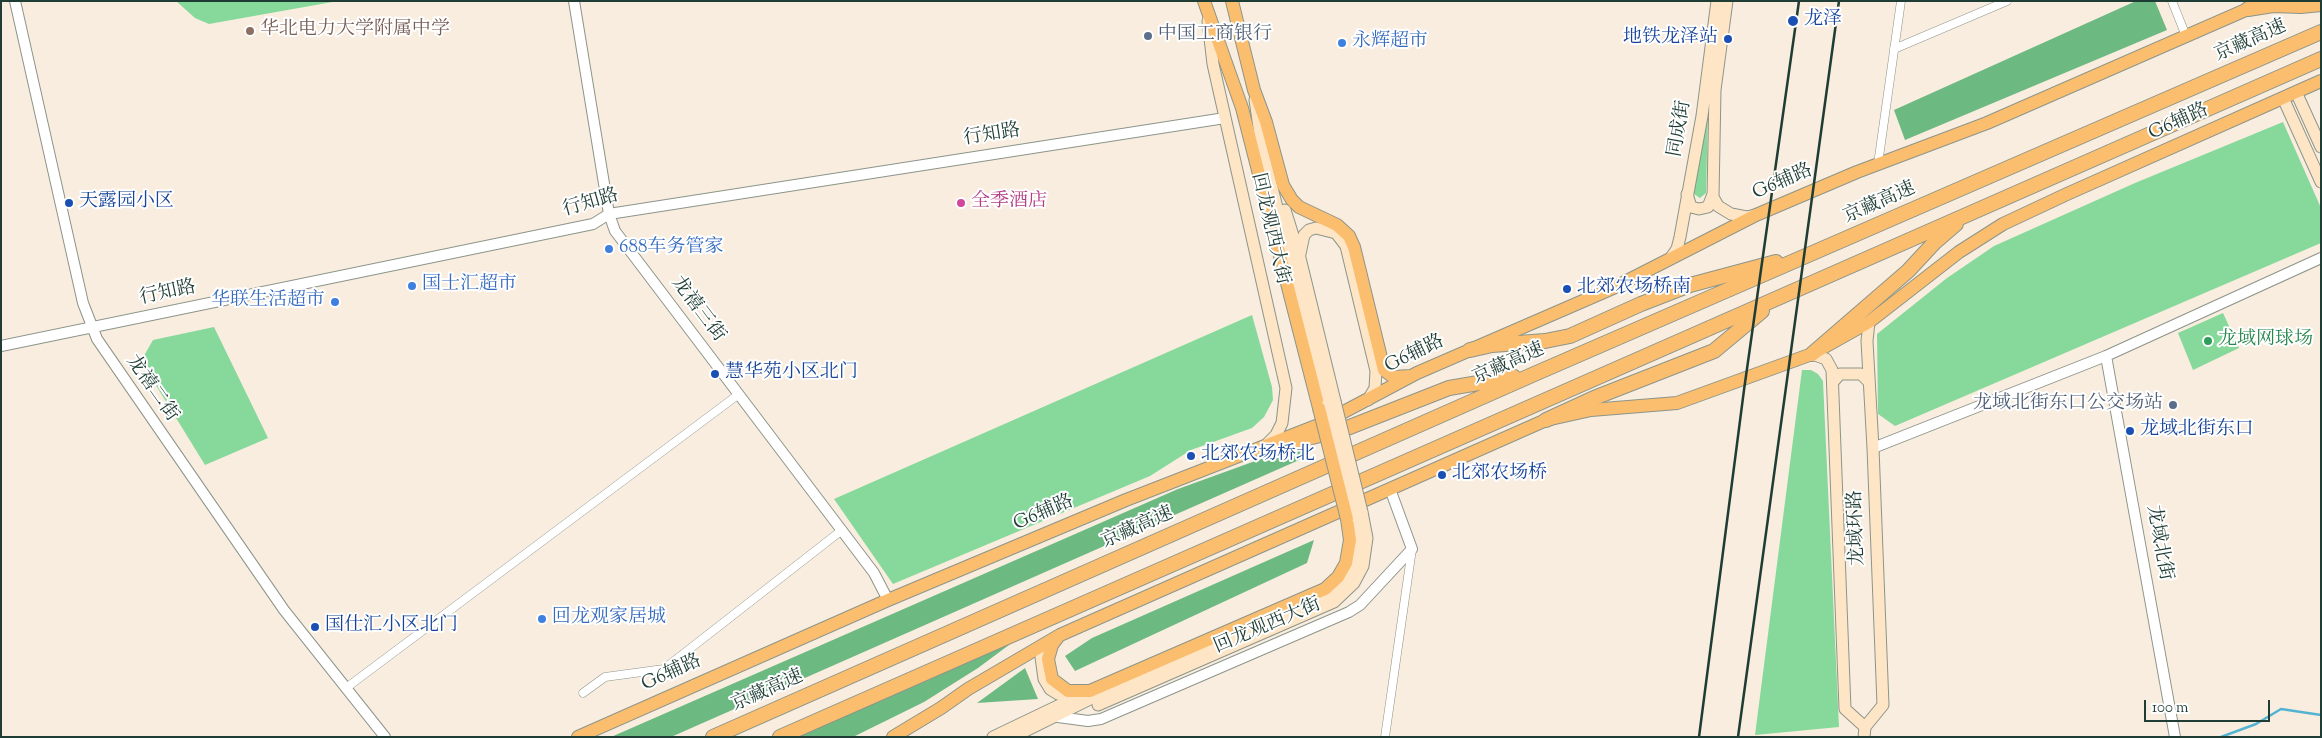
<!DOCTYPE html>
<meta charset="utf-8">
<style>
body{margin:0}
#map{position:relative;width:2322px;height:738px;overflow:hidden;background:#f9eddf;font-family:"Sorts Mill Goudy",serif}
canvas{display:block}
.frame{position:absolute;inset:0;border:2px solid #1f3d34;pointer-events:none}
.scale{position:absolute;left:2144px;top:700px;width:126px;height:22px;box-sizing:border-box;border:2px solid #1f3d34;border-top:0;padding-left:6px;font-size:15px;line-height:18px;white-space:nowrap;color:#1f3d34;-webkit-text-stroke:4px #fff;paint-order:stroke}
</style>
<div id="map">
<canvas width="2322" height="738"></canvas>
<div class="frame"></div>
<div class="scale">100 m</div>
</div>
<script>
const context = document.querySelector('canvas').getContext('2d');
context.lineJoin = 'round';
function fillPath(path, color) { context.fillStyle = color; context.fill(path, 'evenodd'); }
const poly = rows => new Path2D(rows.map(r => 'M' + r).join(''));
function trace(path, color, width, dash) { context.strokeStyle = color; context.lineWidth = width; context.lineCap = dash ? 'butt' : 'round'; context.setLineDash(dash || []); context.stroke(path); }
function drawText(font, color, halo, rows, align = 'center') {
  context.font = font + ' "Sorts Mill Goudy","Noto Serif SC",serif'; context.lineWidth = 4; context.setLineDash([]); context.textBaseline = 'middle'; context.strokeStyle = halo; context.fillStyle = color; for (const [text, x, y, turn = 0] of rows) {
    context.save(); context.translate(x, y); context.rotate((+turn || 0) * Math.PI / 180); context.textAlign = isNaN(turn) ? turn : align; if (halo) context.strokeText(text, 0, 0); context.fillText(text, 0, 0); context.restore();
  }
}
const green = poly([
 [176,1,338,1,209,24,195,18],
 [1708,110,1706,193,1700,198,1694,194,1693,185],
 [2283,122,2321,208,2321,243,1895,426,1878,414,1877,334,1947,278,1994,246,2135,183],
 [2223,313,2239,348,2193,370,2178,333],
 [1252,315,1272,387,1273,400,1264,417,1252,428,1191,450,1150,476,893,584,834,499],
 [214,327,268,438,205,465,141,361,153,340],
 [1802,370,1811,370,1818,374,1823,381,1839,727,1755,735]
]);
const forest = poly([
 [2136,1,2155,1,2167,30,1905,140,1894,110],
 [1302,444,1306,457,671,737,611,737,1178,489],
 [1314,540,1307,563,1075,671,1065,656,1092,638],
 [1017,639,978,668,924,702,853,737,798,737],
 [1025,668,1038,699,977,703]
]);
const stream = poly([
 [2221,737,2256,724,2281,709,2321,715]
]);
const minor = poly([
 [2172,1,2186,36],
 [1894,49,2007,1],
 [1878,164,1901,1],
 [346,688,739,394],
 [583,693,605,677,664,669,842,530],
 [1385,737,1412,549]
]);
const tertiary = poly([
 [15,1,83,303,97,339,284,610,385,737],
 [574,1,609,214,615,231,874,573,888,600],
 [1,346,593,224,609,214,1225,118],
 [2106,356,2175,737],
 [1873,448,2106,356,2321,258],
 [1058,717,1088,721,1101,719,1349,612,1360,605,1412,549,1390,489]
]);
const secondary = poly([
 [1727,1,1715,90,1713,197,1718,206,1731,214,1747,217,1755,215],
 [1208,21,1213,64,1286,388,1282,423,1276,435,1266,445],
 [2296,92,2321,147],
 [2283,98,2321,182],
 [1255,100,1262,148,1327,405],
 [1687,194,1691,207,1699,209,1708,207,1713,194],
 [1285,210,1300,258,1335,401],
 [1300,254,1304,235,1309,230,1316,228,1336,233,1346,246,1376,371,1375,388,1368,400],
 [1670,259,1677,249,1680,237,1702,116,1717,1],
 [1812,354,1826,359,1832,370,1845,709,1865,727],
 [1833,382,1840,374,1861,374,1869,382],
 [1051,642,1041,657,1044,679,1050,689,1058,694,1077,696],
 [1098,705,1334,602,1354,583,1363,566,1367,538,1362,512],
 [993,737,1089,691],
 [1013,737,1090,699,1331,594,1348,578,1355,565,1358,540,1354,516],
 [1864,737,1865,727,1883,705,1873,448,1867,341,1869,322]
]);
const primary = poly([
 [1204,1,1242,108,1319,408],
 [1232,1,1254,90,1266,122,1283,185,1292,200,1299,207,1337,225,1349,236,1354,247,1384,370,1393,377,1410,376],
 [1058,637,1052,645,1048,659,1052,679,1068,691,1090,691,1325,589,1338,577,1346,563,1350,540,1347,519],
 [578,737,888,600,1126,500,1321,424,1417,373,1613,288,1756,215,1857,172,1987,123,2257,5],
 [893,737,941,708,968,689,1060,635,1546,420,1591,410,1677,403,1812,354,1869,322,1959,252,2003,224,2067,194,2321,81]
]);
const motorway = poly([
 [2248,9,2273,5,2301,6,2321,4],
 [1470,350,1492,345,1545,341,1570,336,1641,304,1690,285,1776,262],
 [1812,354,1908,271,1934,243,1956,224],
 [1546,420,1594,398,1714,351,1762,311],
 [1260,449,1342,430,1449,388,1514,377],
 [713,737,1532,375,2321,32],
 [780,737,2321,59]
]);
const rail = poly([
 [1699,737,1744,390,1799,1],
 [1738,737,1839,1]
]);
const secondaryBridge = poly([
 [1335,401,1362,512],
 [1327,405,1354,516]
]);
const primaryBridge = poly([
 [1319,408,1347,519]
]);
const markers = [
 [1793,21,6,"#1a4fb4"],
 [250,31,5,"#8d6e63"],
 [1148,36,5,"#5c6f8a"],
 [1728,39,5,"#1a4fb4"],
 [1342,43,5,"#3f7fe0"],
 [69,203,5,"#1a4fb4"],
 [961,203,5,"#d1479c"],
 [609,249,5,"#3f7fe0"],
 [412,286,5,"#3f7fe0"],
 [1567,289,5,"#1a4fb4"],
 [335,302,5,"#3f7fe0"],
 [2208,341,5,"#2e9e5b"],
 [715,374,5,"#1a4fb4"],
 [2173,405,5,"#5c6f8a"],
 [2130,431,5,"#1a4fb4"],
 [1191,456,5,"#1a4fb4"],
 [1442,475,5,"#1a4fb4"],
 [542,619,5,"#3f7fe0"],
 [315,627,5,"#1a4fb4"]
];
const transitNames = [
 ["龙泽",1804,21],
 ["地铁龙泽站",1718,39,"right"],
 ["天露园小区",79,203],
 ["北郊农场桥南",1577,289],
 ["慧华苑小区北门",725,374],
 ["龙域北街东口",2140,431],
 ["北郊农场桥北",1201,456],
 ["北郊农场桥",1452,475],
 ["国仕汇小区北门",325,627]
];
const educationNames = [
 ["华北电力大学附属中学",260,31]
];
const serviceNames = [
 ["中国工商银行",1158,36],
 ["龙域北街东口公交场站",2163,405,"right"]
];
const streetNames = [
 ["京藏高速",2251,42,-24],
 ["G6辅路",2179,123,-24],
 ["同成街",1681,129,-80],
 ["行知路",992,136,-9],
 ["G6辅路",1783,183,-23],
 ["行知路",591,204,-16],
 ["京藏高速",1880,204,-24],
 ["回龙观西大街",1269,229,77],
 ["行知路",168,294,-12],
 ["龙禧三街",697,310,53],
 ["G6辅路",1415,355,-26],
 ["京藏高速",1509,365,-24],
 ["龙禧二街",151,389,55],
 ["G6辅路",1044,514,-23],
 ["龙域环路",1858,528,-92],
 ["京藏高速",1138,529,-24],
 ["龙域北街",2158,543,80],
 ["回龙观西大街",1268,627,-23],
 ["G6辅路",672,674,-24],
 ["京藏高速",768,692,-24]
];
const shopNames = [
 ["永辉超市",1352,43],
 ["688车务管家",619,249],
 ["国士汇超市",422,286],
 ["华联生活超市",325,302,"right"],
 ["回龙观家居城",552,619]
];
const hotelNames = [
 ["全季酒店",971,203]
];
const leisureNames = [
 ["龙域网球场",2218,341]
];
fillPath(green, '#86d99a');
fillPath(forest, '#6cb982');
trace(stream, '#53b3d2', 2.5);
trace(minor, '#8c958a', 9);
trace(tertiary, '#8c958a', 12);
trace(secondary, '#8c958a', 13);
trace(primary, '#8c958a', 14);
trace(motorway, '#8c958a', 16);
trace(minor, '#fff', 8);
trace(tertiary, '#fff', 10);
trace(secondary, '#fde5c5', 11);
trace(primary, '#fbbe6e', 12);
trace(motorway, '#fbbe6e', 14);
trace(rail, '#1f3d34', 2.5);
trace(secondaryBridge, '#8c958a', 13, []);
trace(primaryBridge, '#8c958a', 14, []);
trace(secondaryBridge, '#fde5c5', 11);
trace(primaryBridge, '#fbbe6e', 12);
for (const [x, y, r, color] of markers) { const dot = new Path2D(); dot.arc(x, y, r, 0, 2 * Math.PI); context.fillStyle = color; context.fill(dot); trace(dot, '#fff', 2); }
drawText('19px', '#164399', '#fff', transitNames, 'left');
drawText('19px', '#785e54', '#fff', educationNames, 'left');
drawText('19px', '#4e5e75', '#fff', serviceNames, 'left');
drawText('19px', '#1f3d34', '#fff', streetNames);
drawText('19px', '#366cbe', '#fff', shopNames, 'left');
drawText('19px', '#b23c85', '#fff', hotelNames, 'left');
drawText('19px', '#27864d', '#fff', leisureNames, 'left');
</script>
